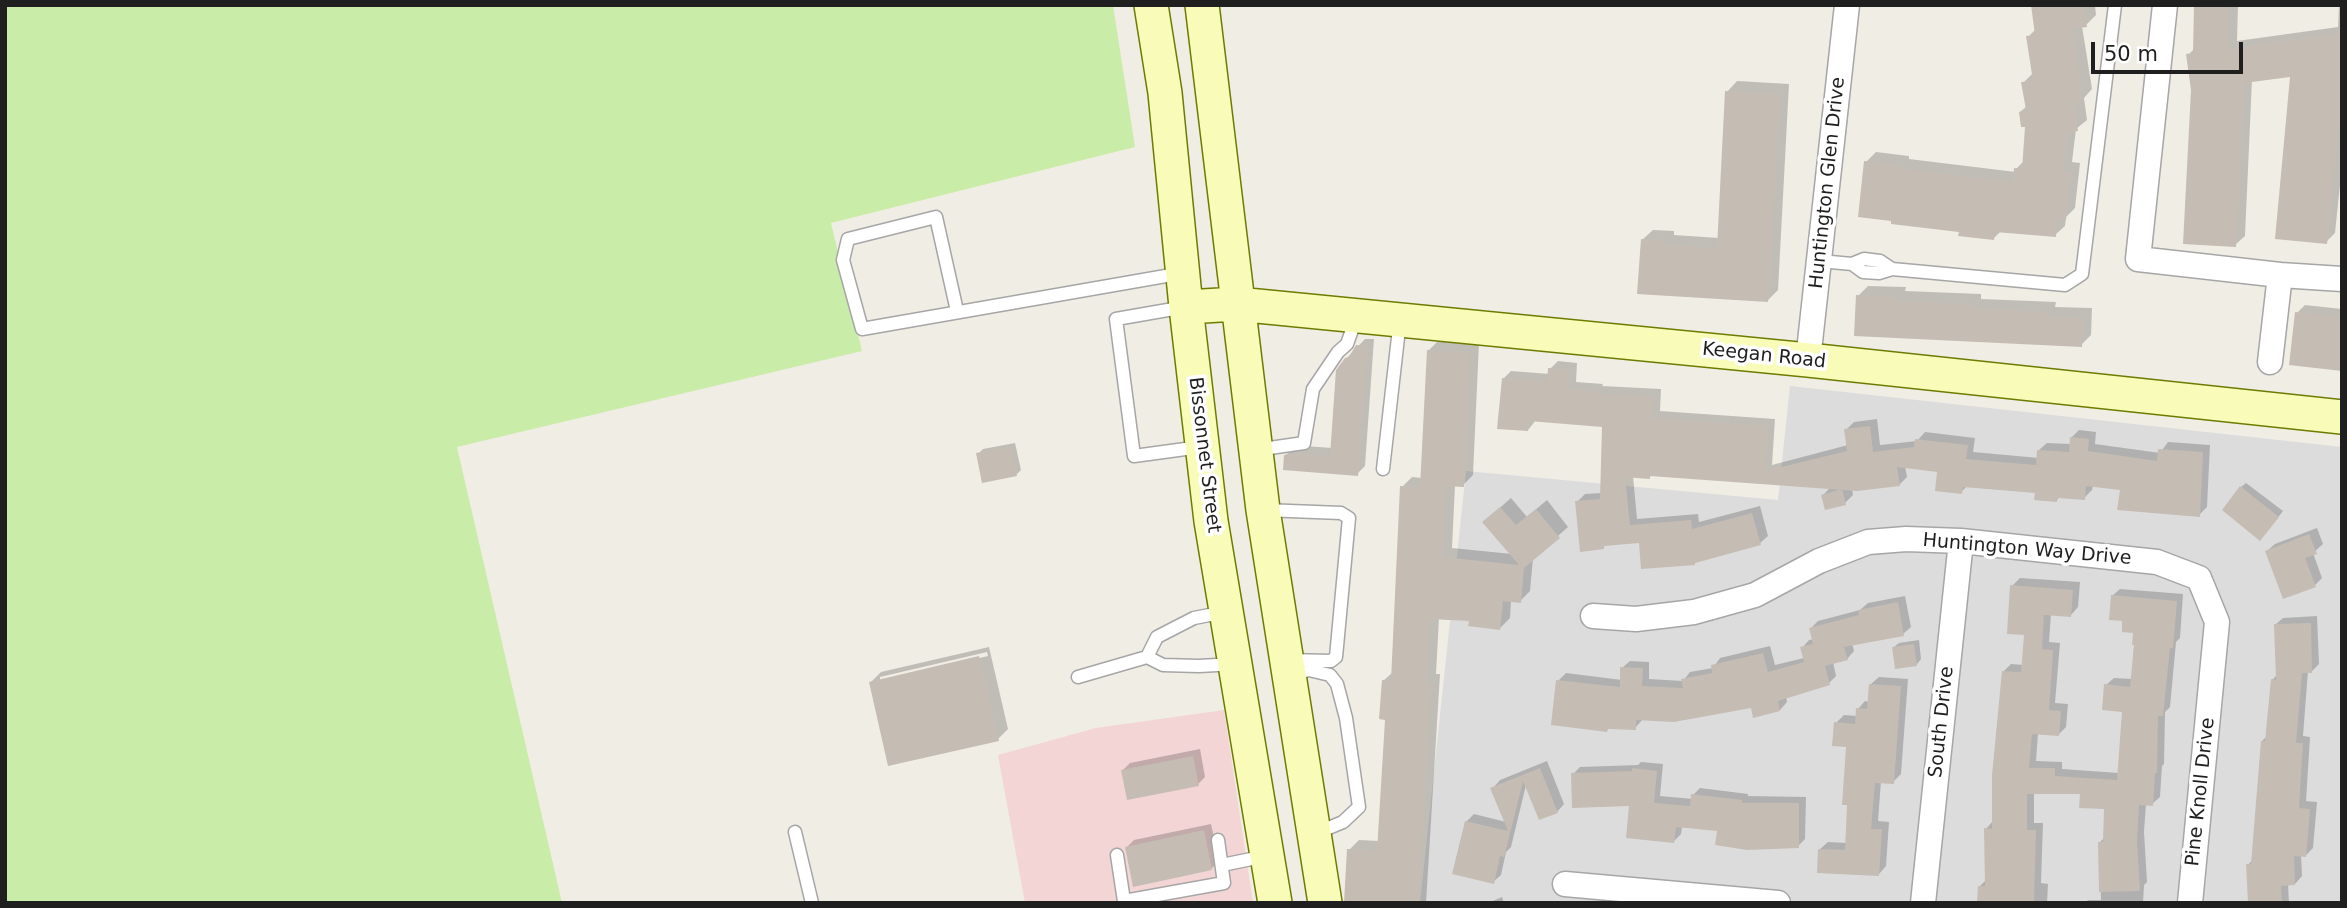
<!DOCTYPE html>
<style>
body{margin:0}
#map{position:relative;width:2347px;height:908px;overflow:hidden;background:#f0ede5;font-family:"DejaVu Sans",sans-serif}
canvas{display:block}
.frame{position:absolute;inset:0;border:7px solid #1f1f1f;pointer-events:none}
.scale{position:absolute;left:2091px;top:42px;width:152px;height:32px;box-sizing:border-box;border:4px solid #1f1f1f;border-top:0;padding-left:9px;font-size:21px;line-height:24px;white-space:nowrap;color:#1f1f1f;-webkit-text-stroke:5px #fff;paint-order:stroke}
</style>
<div id="map">
<canvas width="2347" height="908"></canvas>
<div class="frame"></div>
<div class="scale">50 m</div>
</div>
<script>
const context = document.querySelector('canvas').getContext('2d');
context.lineJoin = 'round';
function fillPath(path, color) { context.fillStyle = color; context.fill(path, 'evenodd'); }
const poly = rows => new Path2D(rows.map(r => 'M' + r).join(''));
function trace(path, color, width, dash) { context.strokeStyle = color; context.lineWidth = width; context.lineCap = dash ? 'butt' : 'round'; context.setLineDash(dash || []); context.stroke(path); }
function drawText(font, color, halo, rows, align = 'center') {
  context.font = font + ' "DejaVu Sans",sans-serif'; context.lineWidth = 7; context.setLineDash([]); context.textBaseline = 'middle'; context.strokeStyle = halo; context.fillStyle = color; for (const [text, x, y, turn = 0] of rows) {
    context.save(); context.translate(x, y); context.rotate((+turn || 0) * Math.PI / 180); context.textAlign = isNaN(turn) ? turn : align; if (halo) context.strokeText(text, 0, 0); context.fillText(text, 0, 0); context.restore();
  }
}
const residential = poly([
 [1790,386,2342,447,2342,903,1420,903,1466,471,1778,500]
]);
const commercial = poly([
 [1224,710,1253,903,1025,903,998,755,1096,728]
]);
const grass = poly([
 [5,5,1113,5,1135,147,831,223,862,351,457,447,562,903,5,903]
]);
const shadow = poly([
 [2033,5,2095,5,2096,15,2086,25,2082,26,2092,89,2084,98,2087,120,2076,129,2072,162,2080,163,2075,208,2066,217,2065,226,2055,235,2001,231,1994,238,1961,231,1866,162,1876,152,1909,156,1909,159,2016,172,2016,169,2024,161,2027,125,2020,112,2027,106,2023,83,2033,73,2028,37,2036,29],
 [2196,5,2238,5,2237,41,2338,27,2339,5,2342,5,2342,166,2335,233,2326,242,2292,75,2252,80,2245,236,2235,245,2193,90,2188,55,2195,48],
 [1737,81,1789,84,1778,290,1767,301,1642,240,1653,230,1674,231,1674,235,1719,238,1727,92],
 [1868,286,1906,287,1905,291,1981,294,1981,299,2056,302,2055,307,2092,308,2091,335,2081,345,1858,296],
 [2305,305,2342,309,2342,369,2297,313],
 [1365,339,1374,339,1365,466,1357,474,1286,455,1294,448,1305,446,1332,448,1347,358],
 [1438,341,1479,343,1473,475,1463,485,1455,485,1452,548,1512,554,1495,512,1511,498,1527,517,1547,500,1568,527,1533,558,1530,591,1520,601,1511,600,1510,618,1500,628,1471,619,1439,618,1436,674,1440,674,1426,903,1346,903,1349,850,1359,840,1379,841,1387,718,1383,681,1393,672,1402,487,1412,477,1422,478,1428,351],
 [1558,361,1577,363,1576,382,1603,384,1602,386,1661,389,1660,411,1775,419,1772,465,1848,445,1846,430,1854,422,1877,419,1880,445,1917,441,1925,432,1975,438,1973,452,2039,458,2039,450,2047,443,2071,444,2071,438,2079,430,2096,432,2095,444,2160,453,2168,442,2210,445,2207,507,2199,515,2122,489,2093,485,2092,490,2084,498,2060,496,2057,500,2036,492,1967,486,1961,492,1939,471,1905,466,1907,477,1899,485,1852,489,1853,495,1845,503,1826,508,1823,495,1831,487,1652,474,1650,477,1633,476,1637,519,1698,514,1699,522,1760,506,1768,536,1760,543,1640,541,1606,544,1603,548,1577,502,1585,494,1602,493,1604,425,1536,420,1528,430,1504,378,1511,371,1550,374,1550,369],
 [1015,443,1021,470,1016,475,978,454,983,449],
 [2246,483,2283,511,2265,534,2241,487],
 [2317,528,2323,544,2313,553,2322,578,2315,585,2267,551,2275,544],
 [2020,578,2080,582,2078,607,2071,615,2051,613,2049,642,2060,643,2055,703,2068,704,2066,727,2058,735,2038,733,2036,761,2062,762,2062,769,2119,773,2124,711,2106,685,2114,678,2132,679,2135,631,2124,620,2112,596,2120,589,2183,594,2180,638,2176,642,2170,707,2165,712,2164,764,2162,766,2160,797,2152,804,2146,804,2144,832,2147,882,2144,885,2143,903,2085,903,2088,900,2101,900,2099,843,2105,837,2106,807,2082,793,2034,792,2034,823,2043,823,2041,883,2048,884,2047,903,1978,903,1980,886,1987,879,1986,829,1993,821,1993,775,2003,672,2011,664,2023,665,2025,634,2012,586],
 [1905,596,1911,627,1903,634,1852,643,1854,651,1847,659,1833,662,1836,676,1829,683,1786,697,1787,702,1780,710,1752,706,1643,719,1635,728,1610,727,1607,730,1558,681,1566,673,1622,680,1622,668,1630,661,1649,662,1649,679,1683,681,1690,672,1713,668,1720,658,1770,646,1775,665,1804,658,1802,648,1809,640,1814,639,1811,628,1818,621,1860,610,1868,603],
 [2317,616,2319,664,2312,671,2308,671,2303,736,2310,737,2306,801,2317,802,2313,848,2306,855,2301,855,2302,876,2295,884,2288,884,2289,903,2249,903,2248,865,2253,859,2262,741,2267,736,2272,680,2277,675,2275,625,2283,618],
 [1919,640,1921,659,1917,664,1894,647,1899,643],
 [989,647,1008,729,998,739,871,682,881,672],
 [987,652,988,656,880,681,880,677],
 [1879,677,1908,679,1901,774,1893,782,1881,781,1878,821,1889,822,1886,866,1879,874,1820,849,1828,842,1847,843,1848,746,1836,723,1844,715,1857,716,1858,709,1865,701,1869,702,1871,684],
 [1200,749,1205,777,1198,784,1122,771,1130,763],
 [1547,761,1564,804,1557,812,1526,785,1511,847,1506,852,1501,875,1493,882,1466,822,1474,814,1506,822,1493,788,1500,780],
 [1641,762,1663,764,1660,796,1693,799,1693,795,1700,788,1748,794,1748,796,1806,797,1805,839,1798,846,1719,830,1682,826,1681,834,1674,841,1631,804,1573,774,1580,767,1638,765],
 [1211,824,1219,861,1211,869,1127,847,1134,840],
 [1502,897,1504,903,1488,903]
]);
const building = poly([
 [2031,5,2084,5,2087,27,2072,29,2083,101,2073,102,2078,131,2065,133,2067,142,2063,172,2071,172,2069,190,2066,220,2057,219,2056,237,1995,232,1994,240,1958,236,1959,232,1891,224,1891,221,1858,217,1864,161,1900,165,1900,169,2013,182,2014,168,2022,169,2025,127,2021,127,2019,112,2026,110,2021,82,2033,81,2026,36,2035,35],
 [2194,5,2229,5,2228,49,2342,33,2342,90,2327,244,2275,239,2290,77,2244,83,2236,247,2183,244,2191,90,2186,54,2193,53],
 [1725,91,1780,94,1768,302,1637,294,1641,239,1665,240,1665,245,1717,248],
 [1856,295,1896,297,1896,301,1971,304,1971,308,2046,312,2046,316,2083,318,2082,347,1854,336],
 [2295,312,2342,317,2342,371,2289,365],
 [1356,345,1368,346,1358,476,1283,470,1284,455,1297,453,1330,456,1336,370,1345,358,1349,357],
 [1427,350,1470,352,1464,487,1446,486,1443,557,1519,565,1482,522,1500,507,1516,525,1536,509,1560,538,1524,568,1521,603,1503,601,1500,630,1468,626,1469,621,1430,619,1426,683,1431,684,1418,903,1344,903,1347,849,1377,851,1385,720,1379,719,1382,680,1391,681,1400,486,1420,487],
 [1548,368,1570,370,1569,389,1596,391,1595,394,1654,396,1653,418,1768,426,1765,471,1847,451,1844,429,1870,426,1873,452,1914,447,1915,439,1968,445,1966,459,2036,465,2037,450,2069,452,2070,437,2089,439,2088,451,2157,461,2158,449,2203,452,2200,517,2117,510,2120,490,2086,486,2085,500,2057,498,2057,502,2034,500,2035,493,1963,487,1962,494,1935,491,1937,472,1897,467,1900,486,1857,491,1650,476,1650,479,1625,477,1630,525,1691,520,1692,529,1752,513,1761,545,1695,563,1695,565,1641,569,1639,543,1604,546,1604,549,1580,552,1575,501,1600,499,1602,427,1529,421,1528,431,1497,429,1502,378,1547,382],
 [1011,447,1017,476,982,483,976,453],
 [2240,486,2279,517,2260,541,2222,510],
 [1842,489,1846,505,1825,510,1821,495],
 [2309,534,2317,554,2305,558,2316,587,2283,599,2265,551],
 [2010,585,2073,590,2071,617,2044,615,2042,649,2053,650,2049,710,2061,711,2059,736,2032,734,2029,768,2055,768,2055,776,2117,780,2122,712,2102,710,2104,684,2130,687,2134,645,2132,645,2133,633,2122,632,2122,621,2109,620,2111,595,2177,601,2173,648,2170,648,2163,716,2158,716,2157,773,2155,773,2153,806,2139,805,2137,841,2140,891,2099,892,2098,842,2103,842,2104,809,2079,808,2080,794,2027,794,2027,830,2036,830,2034,903,1977,903,1978,886,1985,886,1984,828,1992,829,1992,775,2002,671,2021,672,2024,635,2007,634],
 [1898,602,1904,636,1844,647,1848,660,1825,666,1830,685,1778,701,1780,711,1753,718,1751,708,1674,722,1636,720,1636,730,1608,729,1607,732,1551,725,1556,680,1620,687,1620,667,1643,668,1642,686,1683,688,1681,679,1712,673,1711,665,1763,653,1768,672,1804,662,1800,647,1813,644,1809,628,1859,615,1858,610],
 [2311,623,2312,673,2302,673,2296,743,2303,743,2299,808,2310,809,2306,857,2294,856,2295,885,2281,886,2282,903,2248,903,2246,864,2251,864,2261,741,2265,741,2271,679,2276,680,2274,624],
 [1914,644,1917,666,1895,669,1892,647],
 [979,656,999,741,888,766,869,682],
 [1869,684,1901,686,1894,784,1875,783,1871,829,1882,829,1879,876,1817,873,1818,849,1845,850,1847,805,1842,805,1846,747,1832,746,1834,722,1855,724,1856,708,1867,709],
 [1193,756,1199,786,1127,800,1121,770],
 [1540,768,1558,813,1539,820,1523,781,1504,857,1500,856,1494,884,1452,874,1465,821,1508,831,1490,788],
 [1632,768,1657,771,1654,803,1690,806,1691,794,1742,800,1742,803,1799,803,1799,848,1747,850,1715,845,1717,831,1676,827,1674,843,1626,838,1629,806,1572,808,1571,773,1632,771],
 [1204,830,1212,870,1133,887,1125,847]
]);
const lane = poly([
 [1820,261,1852,264,1864,259,1880,261,1892,269],
 [1852,264,1863,272,1879,273,1892,269,2065,285,2082,274,2115,5],
 [1185,307,1116,319,1134,456,1200,447],
 [957,311,936,217,848,239,843,260,862,329,1183,273],
 [1256,450,1304,443,1313,389,1338,352,1347,344,1352,330,1353,317],
 [1383,469,1400,320],
 [1264,510,1341,513,1349,518,1336,657,1331,661,1287,660],
 [1225,612,1194,618,1157,637,1147,657,1163,665,1199,666,1235,664],
 [1290,675,1309,670,1330,675,1337,684,1346,718,1359,807,1343,822,1314,834],
 [1078,677,1147,657],
 [795,832,812,903],
 [1117,855,1124,901,1224,883,1218,840],
 [1222,865,1266,856]
]);
const street = poly([
 [2165,5,2138,259,2280,275,2342,279],
 [1808,360,1847,5],
 [2270,362,2280,275],
 [1593,616,1636,619,1694,612,1755,595,1819,561,1868,542,1906,539,1961,541,2157,562,2199,578,2217,622,2190,903],
 [1565,884,1778,903],
 [1923,903,1961,541]
]);
const secondary = poly([
 [1151,5,1165,93,1186,307,1211,521,1275,903],
 [1202,5,1263,510,1325,903],
 [1186,307,1237,304,1808,360,2342,417]
]);
const streetNames = [
 ["Huntington Glen Drive",1828,183,-84],
 ["Keegan Road",1764,356,6],
 ["Bissonnet Street",1204,455,83],
 ["Huntington Way Drive",2027,550,5],
 ["South Drive",1942,722,-84],
 ["Pine Knoll Drive",2201,792,-84]
];
fillPath(residential, '#dddcdc');
fillPath(commercial, '#f2d5d4');
fillPath(grass, '#caeca9');
fillPath(shadow, '#0003');
fillPath(building, '#c5bcb4');
trace(lane, '#a6a6a6', 15);
trace(street, '#a6a6a6', 27);
trace(secondary, '#6d7c01', 36);
trace(lane, '#fff', 12);
trace(street, '#fff', 24);
trace(secondary, '#f8fcb8', 33);
drawText('19px', '#1f1f1f', '#fff', streetNames);
</script>
